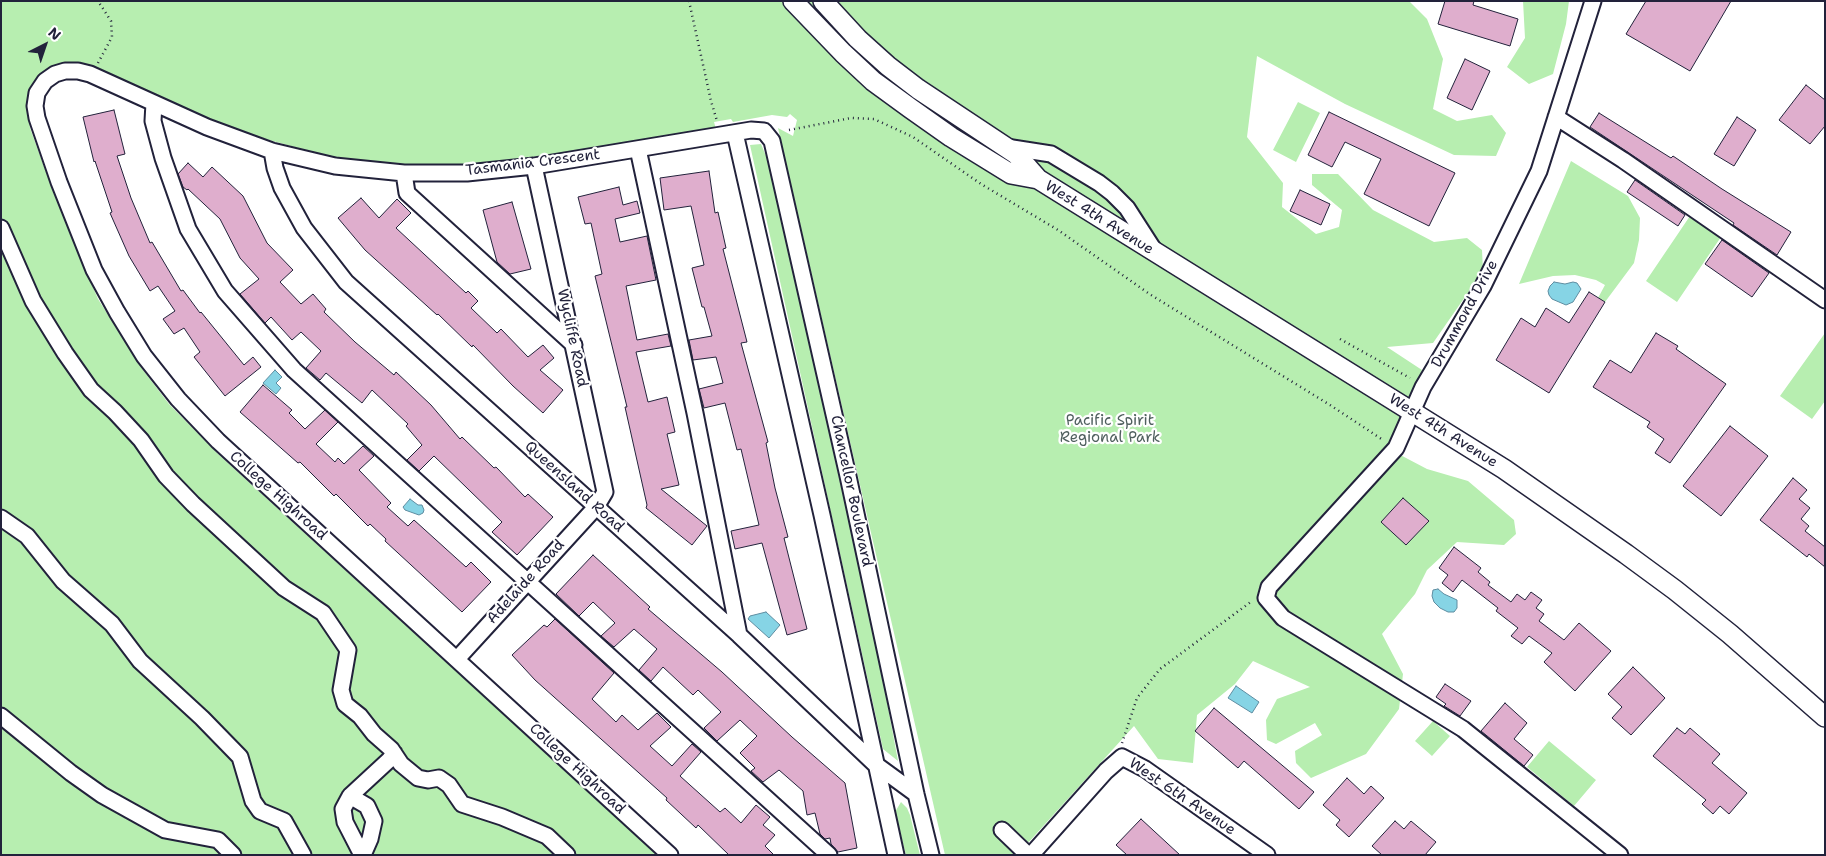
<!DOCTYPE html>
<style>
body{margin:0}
#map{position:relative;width:1826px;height:856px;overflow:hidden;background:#fff;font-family:"Shantell Sans",sans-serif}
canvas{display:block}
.frame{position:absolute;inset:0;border:2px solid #22223b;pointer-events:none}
.north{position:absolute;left:20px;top:20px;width:50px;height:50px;-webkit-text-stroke:4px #fff;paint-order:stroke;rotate:41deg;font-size:14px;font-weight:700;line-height:20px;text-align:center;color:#22223b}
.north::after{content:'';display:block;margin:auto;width:18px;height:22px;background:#22223b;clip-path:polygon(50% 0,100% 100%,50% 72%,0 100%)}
</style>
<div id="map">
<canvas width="1826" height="856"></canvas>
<div class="frame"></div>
<div class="north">N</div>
</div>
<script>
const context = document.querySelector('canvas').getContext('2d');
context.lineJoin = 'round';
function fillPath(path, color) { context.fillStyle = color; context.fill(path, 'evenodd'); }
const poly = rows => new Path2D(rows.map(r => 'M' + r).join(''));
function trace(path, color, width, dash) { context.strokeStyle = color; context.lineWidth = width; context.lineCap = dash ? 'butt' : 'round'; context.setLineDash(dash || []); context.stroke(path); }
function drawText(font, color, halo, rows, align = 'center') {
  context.font = font + ' "Shantell Sans",sans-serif'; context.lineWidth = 4.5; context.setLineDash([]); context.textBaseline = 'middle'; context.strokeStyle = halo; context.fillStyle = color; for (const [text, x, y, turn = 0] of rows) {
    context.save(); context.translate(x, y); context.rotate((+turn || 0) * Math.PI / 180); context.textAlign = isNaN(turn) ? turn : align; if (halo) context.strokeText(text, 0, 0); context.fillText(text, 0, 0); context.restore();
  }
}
const green = poly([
 [1,1,1409,1,1427,19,1443,59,1433,109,1457,121,1492,115,1506,133,1496,156,1454,155,1345,104,1257,56,1247,137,1283,183,1282,207,1316,234,1339,227,1342,210,1312,185,1312,174,1338,174,1373,210,1434,242,1467,238,1482,250,1483,271,1433,343,1387,347,1422,370,1394,440,1387,448,1427,469,1468,481,1514,520,1516,534,1504,545,1457,542,1427,570,1415,594,1382,634,1403,674,1399,709,1366,754,1311,778,1296,763,1295,751,1322,735,1315,723,1276,744,1267,740,1266,720,1277,699,1310,687,1253,661,1235,684,1197,715,1193,763,1158,759,1134,726,1017,855,945,855,778,128,793,136,797,120,790,114,787,117,772,115,733,122,731,119,714,122,716,129,500,162,470,165,417,165,365,162,335,158,236,131,79,64,28,103,30,128,54,194,98,299,143,370,169,404,218,454,657,855,1,855],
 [1523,1,1569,1,1566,24,1553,74,1529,84,1507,67,1525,38],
 [1298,102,1320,113,1296,162,1273,150],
 [761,144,769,163,876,643,898,761,883,749,750,145],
 [1571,161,1628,196,1640,218,1639,240,1634,263,1605,302,1598,298,1605,285,1596,280,1575,275,1553,276,1519,284],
 [1692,213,1723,234,1677,302,1646,281],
 [1825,333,1825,401,1812,419,1780,396],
 [1433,721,1450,736,1432,756,1415,741],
 [1549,741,1596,780,1574,806,1527,767],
 [901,802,907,808,910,815,920,855,906,855,895,812]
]);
const water = poly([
 [1554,282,1565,284,1573,282,1577,283,1581,289,1573,302,1566,305,1552,299,1549,295,1548,291,1550,286,1554,282],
 [275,370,282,377,276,383,281,388,276,394,263,383,275,370],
 [410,499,418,505,422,505,424,510,423,513,419,515,405,510,403,507,410,499],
 [1438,589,1444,594,1457,600,1457,608,1454,612,1448,612,1440,608,1434,602,1432,596,1433,590,1438,589],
 [766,612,780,625,769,638,748,619,750,616,766,612],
 [1236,686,1259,702,1252,713,1228,698,1236,686]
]);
const building = poly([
 [1445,1,1474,1,1473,5,1518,19,1510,46,1438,24,1445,1],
 [1646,1,1731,1,1690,71,1626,34,1646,1],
 [1465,59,1490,71,1472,110,1447,98,1465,59],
 [1806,85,1825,100,1825,126,1810,144,1779,120,1806,85],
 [114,110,125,154,117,156,131,198,150,243,152,242,181,291,183,290,200,313,201,312,244,365,253,357,261,367,225,396,194,357,200,352,184,328,174,334,163,319,175,311,158,286,150,291,129,256,110,213,112,212,95,161,94,162,83,117,114,110],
 [1329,112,1455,173,1429,226,1364,194,1381,159,1345,142,1332,167,1308,155,1329,112],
 [1599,113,1671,158,1673,156,1722,189,1791,232,1777,255,1733,225,1734,223,1590,127,1599,113],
 [1737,117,1756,130,1734,166,1714,154,1737,117],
 [188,163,203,177,212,167,243,196,267,243,293,270,280,282,301,304,313,294,326,309,324,312,355,342,394,375,396,372,431,405,460,439,462,437,494,468,496,467,525,497,528,494,553,517,517,555,492,532,502,522,434,456,419,471,407,460,422,445,406,426,408,424,372,390,362,403,326,373,320,380,306,368,321,351,301,332,292,340,271,317,265,323,240,294,259,279,240,258,220,219,188,189,187,190,183,187,178,174,188,163],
 [709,171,715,213,718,212,726,248,723,249,747,342,741,343,768,442,766,443,775,488,788,537,784,538,807,629,787,635,762,543,735,549,731,531,759,525,741,449,737,450,725,403,704,408,699,389,723,383,716,357,693,360,689,340,712,336,704,307,702,307,692,268,704,265,691,206,664,210,660,178,709,171],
 [1635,180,1685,215,1678,226,1627,192,1635,180],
 [619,187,623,205,637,201,640,213,615,219,620,242,647,236,656,280,626,286,637,340,668,334,671,346,636,352,648,402,667,397,675,432,667,434,679,485,661,489,707,526,692,545,646,508,647,505,625,407,627,407,595,276,602,274,591,223,585,224,578,197,619,187],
 [1300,190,1330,204,1321,225,1290,211,1300,190],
 [361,198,379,218,397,199,411,213,396,228,466,293,468,291,478,301,471,308,497,333,501,329,528,357,543,345,554,358,540,370,563,390,543,413,513,386,473,345,472,347,438,314,437,315,365,250,338,218,361,198],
 [512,202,531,269,510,274,497,262,483,210,512,202],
 [1722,240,1769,273,1752,297,1705,264,1722,240],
 [1589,292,1605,302,1549,393,1496,360,1521,318,1535,327,1546,308,1569,323,1589,292],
 [1656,333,1678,346,1676,349,1726,384,1670,463,1655,453,1664,439,1647,427,1650,422,1593,387,1610,360,1631,373,1656,333],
 [263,385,292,410,289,413,305,429,325,410,338,422,316,444,335,462,338,458,344,464,363,446,374,456,359,470,391,503,387,507,408,526,414,520,466,567,471,562,491,582,462,612,385,541,386,539,370,524,368,526,336,494,334,496,300,462,298,463,240,412,263,385],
 [1730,426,1768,456,1721,516,1683,486,1730,426],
 [1793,478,1807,490,1799,499,1810,508,1801,519,1809,526,1805,531,1825,547,1825,567,1809,554,1807,557,1760,520,1793,478],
 [1403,498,1429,521,1406,545,1381,522,1403,498],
 [1454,547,1481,568,1478,572,1490,582,1488,585,1511,602,1517,594,1525,600,1531,592,1542,600,1536,608,1544,614,1539,621,1564,640,1579,623,1611,651,1575,691,1544,662,1552,653,1529,636,1522,644,1511,636,1518,628,1496,611,1498,608,1462,580,1453,592,1442,583,1448,575,1439,568,1454,547],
 [593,555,650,607,648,609,722,672,792,737,845,783,857,848,838,852,831,844,830,838,825,839,820,834,815,813,807,815,803,791,779,770,763,782,751,771,755,768,740,753,757,736,740,720,717,741,704,728,721,712,698,690,693,695,663,667,651,681,639,670,657,649,634,629,614,647,601,636,615,623,593,602,579,616,556,594,593,555],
 [555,619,614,673,592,699,616,722,622,715,638,730,657,713,671,727,650,746,672,766,692,744,701,752,680,776,720,812,725,808,741,823,756,805,770,817,763,825,775,835,765,846,774,855,729,855,698,825,696,828,666,800,667,798,535,680,512,655,544,625,547,627,555,619],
 [1633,667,1665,698,1631,735,1612,718,1622,707,1608,694,1633,667],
 [1445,684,1471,701,1460,716,1444,706,1446,704,1436,697,1445,684],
 [1505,703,1527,723,1514,739,1533,755,1524,766,1481,731,1505,703],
 [1214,708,1314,792,1299,809,1244,761,1238,768,1195,731,1214,708],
 [1677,728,1685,734,1690,728,1720,754,1712,763,1747,793,1729,814,1720,806,1713,814,1702,804,1706,800,1653,756,1677,728],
 [1347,778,1364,794,1371,786,1384,798,1349,837,1336,825,1340,820,1323,805,1347,778],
 [1141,819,1180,855,1127,855,1116,845,1141,819],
 [1395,821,1404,829,1411,821,1436,842,1425,855,1382,855,1372,846,1395,821]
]);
const path = poly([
 [689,1,711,101,717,121],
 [98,63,112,37,111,21,98,1],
 [789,130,851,118,874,119,913,137,981,184,1058,230,1151,295,1330,405,1383,440],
 [1340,339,1410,378],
 [1122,743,1137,698,1160,669,1252,601]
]);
const minor = poly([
 [1593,1,1539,171,1483,286,1423,387,1396,448,1269,587,1266,598,1283,618,1463,729,1620,855],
 [154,103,153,121,163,158,188,229,225,291,294,370,829,855],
 [1556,117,1623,160,1825,300],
 [735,133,822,515,896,855],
 [1006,147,1051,154,1099,183,1112,193,1127,208,1154,250],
 [638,149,695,413,739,635],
 [272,151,275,168,282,188,304,228,346,282,739,635,875,764,916,794],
 [404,173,407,193,574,345],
 [1,228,33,301,65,353,91,390,115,412,141,440,166,476,193,504,284,588,323,613,348,650,341,690,345,704,360,716,374,734,391,749,401,764,418,778,428,780,439,778,449,785,462,804,502,817,547,836,567,855],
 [1,518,27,536,63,581,112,624,140,661,202,718,240,757,253,801,260,811,284,821,303,855],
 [457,659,596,507,605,492,534,166],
 [1,716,71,773,102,795,165,830,218,840,233,855],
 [350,796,389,760,394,753],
 [1002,830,1028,855],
 [362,855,345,822,343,809,350,796,367,806,374,821,370,839,363,855],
 [670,855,218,441,178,399,144,356,117,312,94,270,59,182,37,118,35,106,37,93,45,81,55,74,65,71,78,71,90,74,207,127,272,151,335,166,404,173,467,173,534,166,751,130,764,131,772,141,848,476,916,794,931,855],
 [1031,855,1106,771,1122,757,1145,769,1267,855]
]);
const major = poly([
 [793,1,843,53,873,81,910,108,951,137,1011,174,1038,179],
 [823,1,858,39,888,66,918,89,1016,154,1038,179,1504,469,1626,554,1675,590,1730,634,1825,717]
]);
const streetNames = [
 ["Tasmania Crescent",533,163,-7],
 ["West 4th Avenue",1099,218,32],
 ["Drummond Drive",1465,314,-61],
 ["Wycliffe Road",572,338,78],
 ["West 4th Avenue",1443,431,32],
 ["Queensland Road",574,487,42],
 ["Chancellor Boulevard",851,491,78],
 ["College Highroad",278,496,42],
 ["Adelaide Road",526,582,-48],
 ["College Highroad",577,769,43],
 ["West 6th Avenue",1182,797,34]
];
const parkNames = [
 ["Pacific Spirit",1110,421],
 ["Regional Park",1110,438]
];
fillPath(green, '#b7eeb0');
fillPath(water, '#86d4e5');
trace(water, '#5e8da1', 1);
fillPath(building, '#dfaecd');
trace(building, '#22223b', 1);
trace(minor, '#22223b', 19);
trace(major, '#22223b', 22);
trace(path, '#22223b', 2.5, [1, 4]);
trace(minor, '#fff', 15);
trace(major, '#fff', 19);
drawText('15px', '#22223b', '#fff', streetNames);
drawText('15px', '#4f5f5e', '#fff', parkNames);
</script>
